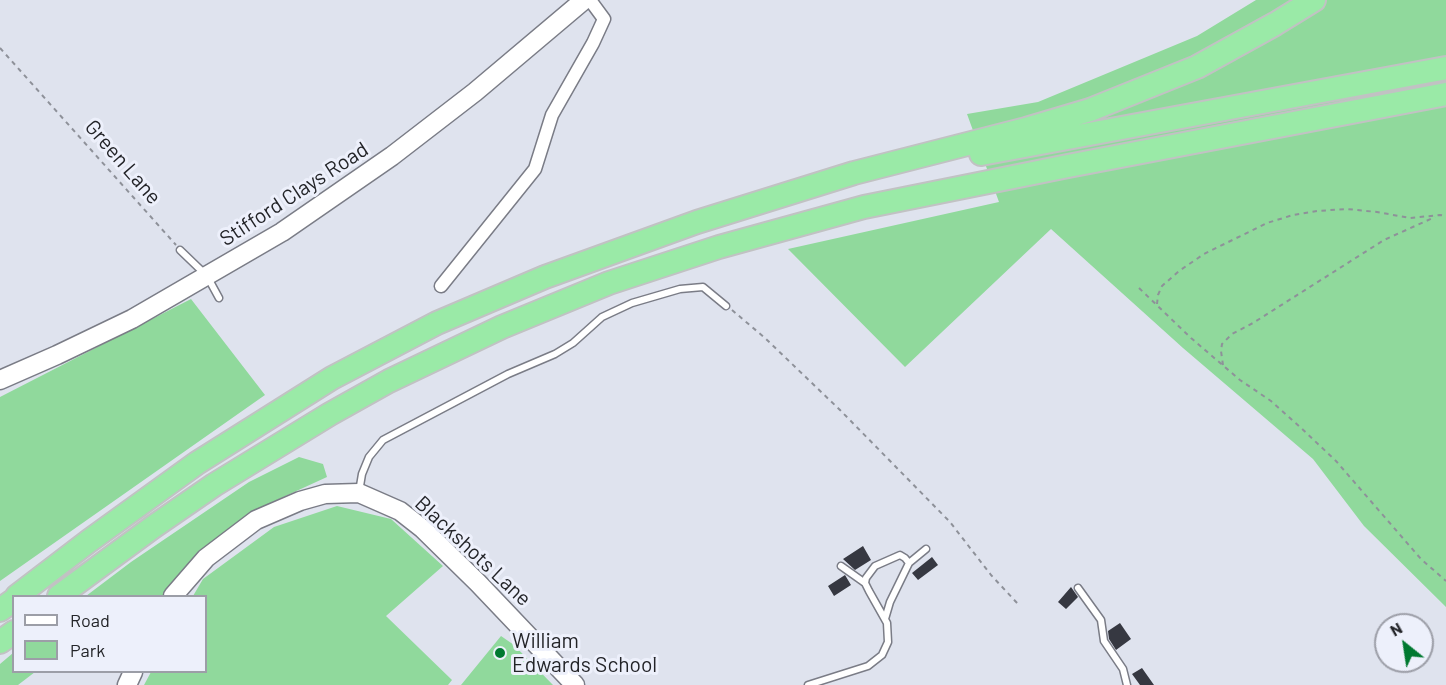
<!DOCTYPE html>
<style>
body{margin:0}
#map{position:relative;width:1446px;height:685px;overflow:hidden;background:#dfe3ee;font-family:Barlow,sans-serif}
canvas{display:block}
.legend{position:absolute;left:12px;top:595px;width:195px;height:78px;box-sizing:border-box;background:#edf0fb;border:2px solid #9c9ea7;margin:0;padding:8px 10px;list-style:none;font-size:18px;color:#232428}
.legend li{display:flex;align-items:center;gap:12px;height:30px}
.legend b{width:30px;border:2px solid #9c9ea7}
.north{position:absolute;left:1374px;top:613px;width:60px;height:60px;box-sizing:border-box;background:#edf0fb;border:2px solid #9c9ea7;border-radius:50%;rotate:330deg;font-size:16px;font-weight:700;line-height:24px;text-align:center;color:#232428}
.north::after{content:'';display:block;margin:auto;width:21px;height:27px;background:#007930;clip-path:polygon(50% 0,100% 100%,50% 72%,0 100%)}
</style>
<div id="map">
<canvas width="1446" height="685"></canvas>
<ul class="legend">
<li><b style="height:8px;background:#fff"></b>Road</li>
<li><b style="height:16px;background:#90d99c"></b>Park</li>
</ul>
<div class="north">N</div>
</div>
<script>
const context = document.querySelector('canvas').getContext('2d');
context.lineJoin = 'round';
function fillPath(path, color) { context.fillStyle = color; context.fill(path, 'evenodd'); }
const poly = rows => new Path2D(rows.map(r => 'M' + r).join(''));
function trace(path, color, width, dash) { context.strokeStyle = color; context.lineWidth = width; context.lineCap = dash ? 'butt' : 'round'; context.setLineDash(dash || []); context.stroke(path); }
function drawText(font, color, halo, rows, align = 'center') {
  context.font = font + ' Barlow,sans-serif'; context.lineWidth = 6; context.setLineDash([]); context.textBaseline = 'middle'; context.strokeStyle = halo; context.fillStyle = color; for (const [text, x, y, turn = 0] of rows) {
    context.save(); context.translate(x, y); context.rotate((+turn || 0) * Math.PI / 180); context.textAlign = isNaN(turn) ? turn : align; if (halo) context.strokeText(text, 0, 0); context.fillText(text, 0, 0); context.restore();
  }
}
const green = poly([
 [1256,0,1446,0,1446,607,1364,526,1313,459,1183,348,1051,229,905,367,788,249,999,202,967,114,1038,102,1197,36],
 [191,299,265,395,0,581,0,397],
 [299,457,323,464,327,477,268,504,199,558,165,596,86,596,131,562,249,482],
 [337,506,391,519,443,566,386,616,452,680,448,685,144,685,151,672,206,672,206,596,193,596,203,579,274,527],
 [501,636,514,645,553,685,461,685],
 [13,653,14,672,35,672,18,685,0,685,0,664]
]);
const building = poly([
 [863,546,871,560,855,570,843,559],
 [932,557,938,565,918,580,912,573],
 [845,575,851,585,834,596,828,586],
 [1071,587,1078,597,1066,609,1058,602],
 [1120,623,1131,639,1116,650,1109,639,1108,631],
 [1142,668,1154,685,1140,685,1132,674]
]);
const path = poly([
 [0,48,176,245],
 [1139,288,1191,338,1240,380,1271,401,1299,426,1336,461,1421,559,1446,581],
 [1157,304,1158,295,1162,286,1179,271,1204,254,1267,223,1293,215,1317,211,1347,209,1377,212,1410,218,1440,215,1446,216],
 [732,310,765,338,840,410,950,522,991,575,1018,604],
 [1223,365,1221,351,1222,344,1232,334,1253,323,1384,240,1435,217]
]);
const lane = poly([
 [180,250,207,276,219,298],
 [359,492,362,474,369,457,383,440,508,374,555,354,573,343,602,317,632,303,680,289,703,287,726,306],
 [909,563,926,549],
 [841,566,865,583],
 [1078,588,1101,620,1104,641,1123,669,1127,685],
 [808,685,868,666,882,655,888,642,887,623,869,591,865,583,866,578,875,566,900,555,905,558,909,563,890,602,885,619]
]);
const street = poly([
 [441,286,535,169,552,115,593,43,604,19,590,0]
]);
const secondary = poly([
 [0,380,57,355,132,319,282,232,392,156,475,92,584,0],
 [173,596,206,558,256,520,300,501,325,494,359,493,400,511,423,529,478,583,575,685],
 [127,685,133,672]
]);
const highway = poly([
 [981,154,1446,68],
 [17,596,89,541,197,463,332,378,437,323,545,277,697,222,854,173,1026,129,1090,110,1197,67,1275,24,1314,0],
 [59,596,153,527,214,485,330,414,389,381,502,327,609,283,719,247,864,207,1068,166,1446,94],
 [0,610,14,600],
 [0,642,14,632]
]);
const markers = [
 [500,653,6,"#007930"]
];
const streetNames = [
 ["Green Lane",123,162,49],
 ["Stifford Clays Road",294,194,-33],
 ["Blackshots Lane",473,551,43]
];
const poiNames = [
 ["William",512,641],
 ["Edwards School",512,665]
];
fillPath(green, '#90d99c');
fillPath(building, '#363841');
trace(lane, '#7a7c86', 9);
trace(street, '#7a7c86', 15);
trace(secondary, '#7a7c86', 21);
trace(highway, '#c1c2c3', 26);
trace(path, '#8e9199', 2, [4.5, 4.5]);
trace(lane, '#fff', 6);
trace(street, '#fff', 12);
trace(secondary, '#fff', 18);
trace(highway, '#9aeaa7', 22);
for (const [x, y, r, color] of markers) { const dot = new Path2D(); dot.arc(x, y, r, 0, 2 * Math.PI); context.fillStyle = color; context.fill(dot); trace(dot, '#edf0fb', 2); }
drawText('21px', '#232428', '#edf0fb', streetNames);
drawText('21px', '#232428', '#edf0fb', poiNames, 'left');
</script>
